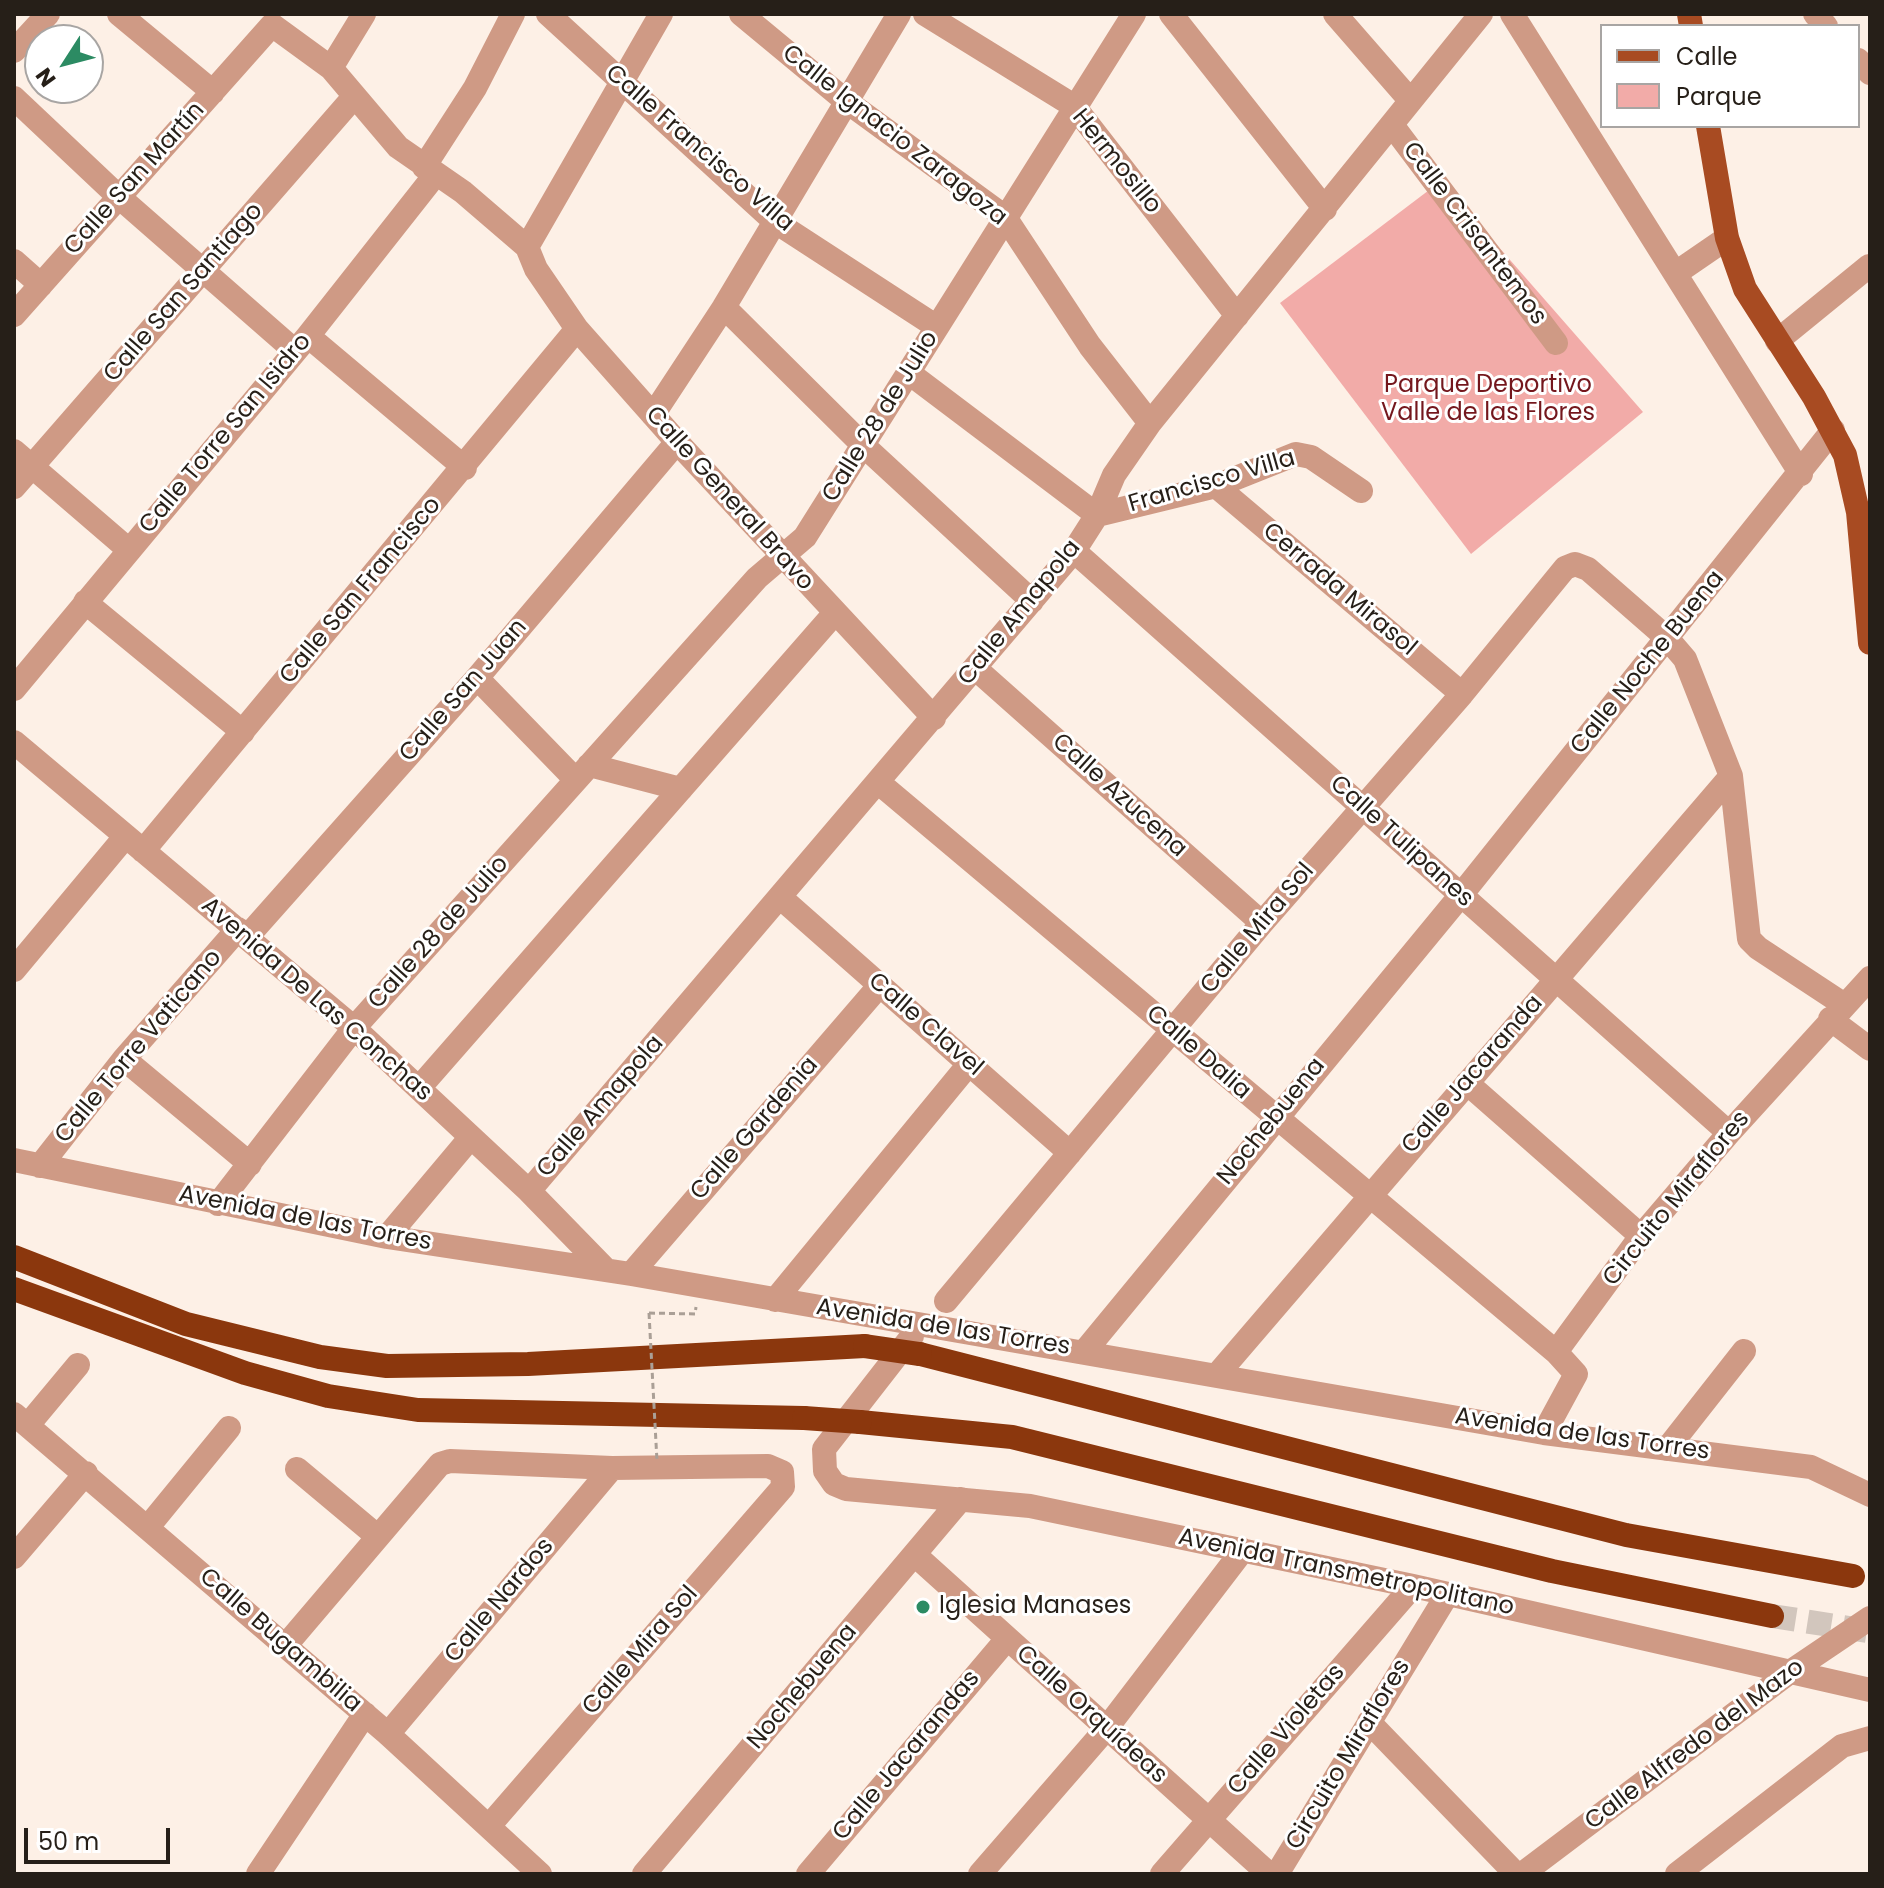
<!DOCTYPE html>
<meta charset="utf-8">
<style>
body{margin:0}
#map{position:relative;width:1884px;height:1888px;overflow:hidden;background:#fdf0e6;font-family:Poppins,sans-serif}
canvas{display:block}
.frame{position:absolute;inset:0;border:16px solid #261f18;pointer-events:none}
.legend{position:absolute;left:1600px;top:24px;width:260px;height:104px;box-sizing:border-box;background:#fff;border:2px solid #a8a5a3;margin:0;padding:10px 14px;list-style:none;font-size:24px;color:#261f18}
.legend li{display:flex;align-items:center;gap:16px;height:40px}
.legend b{width:40px;border:2px solid #a8a5a3}
.north{position:absolute;left:24px;top:24px;width:80px;height:80px;box-sizing:border-box;background:#fff;border:2px solid #a8a5a3;border-radius:50%;rotate:234deg;font-size:22px;font-weight:700;line-height:32px;text-align:center;color:#261f18}
.north::after{content:'';display:block;margin:auto;width:28px;height:36px;background:#2c8b63;clip-path:polygon(50% 0,100% 100%,50% 72%,0 100%)}
.scale{position:absolute;left:24px;top:1828px;width:146px;height:36px;box-sizing:border-box;border:4px solid #261f18;border-top:0;padding-left:10px;font-size:24px;line-height:28px;white-space:nowrap;color:#261f18;-webkit-text-stroke:6px #fff;paint-order:stroke}
</style>
<div id="map">
<canvas width="1884" height="1888"></canvas>
<div class="frame"></div>
<ul class="legend">
<li><b style="height:10px;background:#a84b22"></b>Calle</li>
<li><b style="height:22px;background:#f2aba8"></b>Parque</li>
</ul>
<div class="north">N</div>
<div class="scale">50 m</div>
</div>
<script>
const context = document.querySelector('canvas').getContext('2d');
context.lineJoin = 'round';
function fillPath(path, color) { context.fillStyle = color; context.fill(path, 'evenodd'); }
const poly = rows => new Path2D(rows.map(r => 'M' + r).join(''));
function trace(path, color, width, dash) { context.strokeStyle = color; context.lineWidth = width; context.lineCap = dash ? 'butt' : 'round'; context.setLineDash(dash || []); context.stroke(path); }
function drawText(font, color, halo, rows, align = 'center') {
  context.font = font + ' Poppins,sans-serif'; context.lineWidth = 6; context.setLineDash([]); context.textBaseline = 'middle'; context.strokeStyle = halo; context.fillStyle = color; for (const [text, x, y, turn = 0] of rows) {
    context.save(); context.translate(x, y); context.rotate((+turn || 0) * Math.PI / 180); context.textAlign = isNaN(turn) ? turn : align; if (halo) context.strokeText(text, 0, 0); context.fillText(text, 0, 0); context.restore();
  }
}
const green = poly([
 [1441,181,1643,412,1471,554,1280,303]
]);
const highwayTunnel = poly([
 [1772,1616,1868,1631]
]);
const path = poly([
 [649,1313,695,1314,696,1307]
]);
const minor = poly([
 [119,14,213,92],
 [548,14,774,221,937,327],
 [661,14,527,247,536,269,577,329,677,442,934,718],
 [741,14,846,101,1005,217,1090,346,1150,423],
 [925,14,1074,106,1237,316],
 [1171,14,1325,209],
 [1335,14,1410,100],
 [1512,14,1801,474],
 [1815,14,1826,26],
 [14,51,48,14],
 [1858,60,1870,73],
 [331,68,364,14],
 [14,98,119,197,295,351],
 [1392,125,1556,343],
 [424,167,475,88,513,14],
 [14,261,41,285],
 [1676,273,1727,238],
 [724,307,864,446,1032,601],
 [14,315,272,25,331,68,398,147,463,192,527,247],
 [308,336,465,468],
 [1777,341,1869,266],
 [909,373,1097,515,1216,486,1296,454,1311,457,1361,491],
 [653,415,724,307,899,14],
 [14,451,129,550],
 [1216,486,1462,694],
 [14,487,353,98],
 [1074,551,1729,1133],
 [85,602,243,732],
 [976,669,1262,923],
 [477,678,576,780],
 [14,689,308,336,435,175],
 [14,742,354,1028,529,1191,606,1270],
 [589,765,681,789],
 [879,783,1556,1352],
 [143,851,577,329],
 [781,898,1070,1153],
 [247,937,477,678,677,442],
 [14,970,125,837],
 [1830,1019,1870,1049],
 [124,1059,250,1164],
 [1467,1083,1641,1236],
 [419,1088,834,614],
 [14,1160,387,1237,631,1274,1544,1433,1811,1467,1870,1495],
 [40,1166,124,1059,238,929],
 [529,1191,1074,551,1097,515,1114,475,1150,423,1481,14],
 [218,1204,354,1028,757,578,805,537,1134,14],
 [387,1237,471,1137],
 [631,1274,880,985],
 [775,1300,969,1064],
 [946,1301,1262,923,1462,694,1565,568,1575,564,1588,569,1667,638,1685,659,1731,776,1749,939,1758,948,1843,1004],
 [912,1336,824,1449,825,1471,834,1484,846,1489,1030,1506,1413,1586,1870,1690],
 [1085,1351,1461,895,1833,430],
 [1216,1376,1731,776],
 [14,1414,388,1734,540,1874],
 [28,1425,78,1365],
 [1544,1433,1576,1374,1556,1352,1641,1236,1729,1133,1870,978],
 [1667,1449,1744,1351],
 [297,1469,377,1536],
 [148,1527,229,1428],
 [915,1555,1269,1874],
 [14,1557,86,1473],
 [286,1645,440,1464,450,1461,612,1468,768,1466,782,1472,783,1487,489,1826],
 [1369,1722,1516,1874],
 [388,1734,612,1468],
 [258,1874,365,1714],
 [644,1874,961,1499],
 [808,1874,1007,1639],
 [980,1874,1106,1729,1243,1550],
 [1162,1874,1413,1586],
 [1277,1874,1447,1595],
 [1522,1874,1790,1672,1870,1618],
 [1677,1874,1842,1746,1870,1738]
]);
const major = poly([
 [1689,14,1691,26],
 [1708,126,1727,238,1745,289,1814,397,1845,455,1858,512,1870,643]
]);
const highway = poly([
 [14,1257,186,1324,320,1357,387,1366,528,1364,865,1346],
 [14,1289,245,1373,328,1396,418,1410,804,1418],
 [920,1354,1626,1535,1853,1576],
 [860,1422,1012,1437,1552,1571,1772,1616]
]);
const pathBridge = poly([
 [649,1313,657,1461]
]);
const highwayBridge = poly([
 [865,1346,920,1354],
 [804,1418,860,1422]
]);
const markers = [
 [923,1607,8,"#2c8b63"]
];
const streetNames = [
 ["Calle Ignacio Zaragoza",894,136,38],
 ["Calle Francisco Villa",699,149,41],
 ["Hermosillo",1116,162,51],
 ["Calle San Martín",135,179,-48],
 ["Calle Crisantemos",1474,234,53],
 ["Calle San Santiago",184,293,-49],
 ["Calle 28 de Julio",881,417,-58],
 ["Calle Torre San Isidro",226,434,-50],
 ["Francisco Villa",1212,482,-16],
 ["Calle General Bravo",729,499,48],
 ["Cerrada Mirasol",1339,590,40],
 ["Calle San Francisco",361,591,-50],
 ["Calle Amapola",1020,613,-51],
 ["Calle Noche Buena",1648,663,-51],
 ["Calle San Juan",464,691,-49],
 ["Calle Azucena",1119,796,42],
 ["Calle Tulipanes",1401,842,42],
 ["Calle Mira Sol",1258,929,-50],
 ["Calle 28 de Julio",439,933,-48],
 ["Avenida De Las Conchas",316,1000,41],
 ["Calle Clavel",925,1025,41],
 ["Calle Torre Vaticano",139,1047,-50],
 ["Calle Dalia",1198,1053,41],
 ["Calle Jacaranda",1473,1075,-49],
 ["Calle Amapola",601,1107,-49],
 ["Nochebuena",1272,1122,-51],
 ["Calle Gardenia",755,1129,-49],
 ["Circuito Miraflores",1677,1199,-51],
 ["Avenida de las Torres",305,1219,11],
 ["Avenida de las Torres",943,1328,9],
 ["Avenida de las Torres",1582,1435,8],
 ["Avenida Transmetropolitano",1346,1573,12],
 ["Calle Nardos",500,1601,-50],
 ["Calle Bugambilia",280,1641,41],
 ["Calle Mira Sol",641,1651,-49],
 ["Nochebuena",803,1687,-50],
 ["Calle Orquídeas",1091,1715,42],
 ["Calle Violetas",1287,1730,-49],
 ["Calle Alfredo del Mazo",1695,1745,-37],
 ["Circuito Miraflores",1349,1755,-59],
 ["Calle Jacarandas",907,1756,-50]
];
const parkNames = [
 ["Parque Deportivo",1488,386],
 ["Valle de las Flores",1488,414]
];
const poiNames = [
 ["Iglesia Manases",939,1607]
];
fillPath(green, '#f2aba8');
trace(highwayTunnel, '#d2c6bd', 24, [24, 12]);
trace(path, '#aa9f96', 3, [6, 4]);
trace(minor, '#cf9a85', 24);
trace(major, '#a84b22', 24);
trace(highway, '#8b370d', 24);
trace(pathBridge, '#aa9f96', 3, [6, 4]);
trace(highwayBridge, '#8b370d', 24);
for (const [x, y, r, color] of markers) { const dot = new Path2D(); dot.arc(x, y, r, 0, 2 * Math.PI); context.fillStyle = color; context.fill(dot); trace(dot, '#fff', 3); }
drawText('24px', '#261f18', '#fff', streetNames);
drawText('24px', '#74171d', '#fff', parkNames);
drawText('24px', '#261f18', '#fff', poiNames, 'left');
</script>
